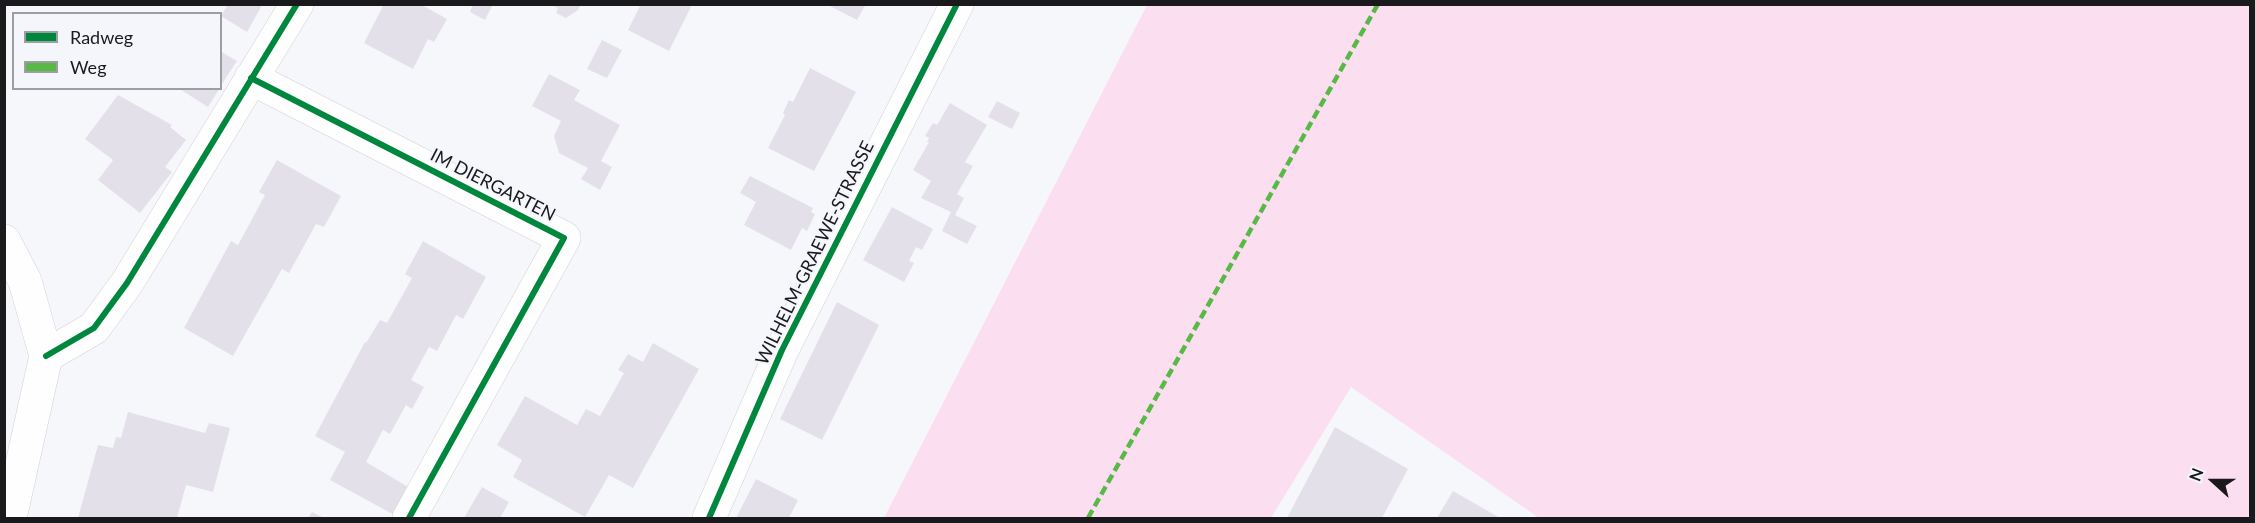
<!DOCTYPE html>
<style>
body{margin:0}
#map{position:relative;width:2255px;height:523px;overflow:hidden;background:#f6f7fb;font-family:Lato,sans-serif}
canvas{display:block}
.frame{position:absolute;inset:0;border:6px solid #1a1a1c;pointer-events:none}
.legend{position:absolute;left:12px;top:12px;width:210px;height:78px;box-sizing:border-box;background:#f5f6fc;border:2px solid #9d9ea2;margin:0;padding:8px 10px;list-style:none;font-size:18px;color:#1a1a1c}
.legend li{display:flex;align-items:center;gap:12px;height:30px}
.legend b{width:30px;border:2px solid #9d9ea2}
.north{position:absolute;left:2183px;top:451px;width:60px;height:60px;-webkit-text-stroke:4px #f5f6fc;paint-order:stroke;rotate:291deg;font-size:16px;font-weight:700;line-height:24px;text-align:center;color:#1a1a1c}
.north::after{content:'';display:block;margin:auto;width:21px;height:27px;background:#1a1a1c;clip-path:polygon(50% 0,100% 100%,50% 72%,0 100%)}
</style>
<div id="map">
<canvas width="2255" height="523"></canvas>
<div class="frame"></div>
<ul class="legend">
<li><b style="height:8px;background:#00873e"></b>Radweg</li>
<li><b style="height:8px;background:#58b947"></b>Weg</li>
</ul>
<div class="north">N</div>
</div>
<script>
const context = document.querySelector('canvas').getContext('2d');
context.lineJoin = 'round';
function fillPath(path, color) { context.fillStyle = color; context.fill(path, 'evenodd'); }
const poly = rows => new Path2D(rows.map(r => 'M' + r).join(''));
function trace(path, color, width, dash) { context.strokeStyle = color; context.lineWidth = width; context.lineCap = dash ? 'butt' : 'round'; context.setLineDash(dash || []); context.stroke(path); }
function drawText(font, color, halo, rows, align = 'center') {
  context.font = font + ' Lato,sans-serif'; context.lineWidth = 4.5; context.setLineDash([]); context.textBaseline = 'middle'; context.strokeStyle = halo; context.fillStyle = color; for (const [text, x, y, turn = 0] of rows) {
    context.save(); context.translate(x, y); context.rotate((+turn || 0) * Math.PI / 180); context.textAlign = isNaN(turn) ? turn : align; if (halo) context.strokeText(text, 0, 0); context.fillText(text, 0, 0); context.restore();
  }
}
const green = poly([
 [1147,5,2250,5,2250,518,1539,518,1351,387,1271,518,884,518]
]);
const building = poly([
 [228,4,257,4,261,7,247,32,221,16],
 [384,4,420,4,447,19,434,42,428,39,413,69,364,43],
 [473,4,493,4,485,20,470,12],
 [551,4,581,4,578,10,566,18,556,13,558,8],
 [641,4,686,4,691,7,669,51,628,30],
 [826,4,866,4,857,20],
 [602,40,622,50,607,78,587,69],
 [220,51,237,61,220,87],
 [810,68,856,92,814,171,768,148,785,115,783,113,789,100,793,102],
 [549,74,580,90,574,100,620,125,601,161,612,167,600,190,581,179,588,168,559,153,554,136,561,121,532,106],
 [178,88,220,88,208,107],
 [118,95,172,125,170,127,186,140,165,167,172,172,140,213,98,180,113,160,85,139],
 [997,101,1020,113,1012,129,988,117],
 [950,103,987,125,965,162,973,166,957,194,964,198,955,215,977,226,967,244,942,231,951,212,921,198,931,181,913,170,929,142,927,142,929,138,925,136,933,123,937,125],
 [277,160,341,196,324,227,316,224,289,273,282,269,233,356,184,328,231,241,238,245,265,195,259,192],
 [750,176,813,208,811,212,815,214,807,231,802,228,791,250,744,225,756,202,740,193],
 [892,207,933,229,922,250,916,247,909,261,914,263,904,282,863,260],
 [423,241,486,277,463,319,456,315,437,351,429,347,411,380,424,387,412,409,406,405,390,434,383,430,366,462,415,491,400,518,330,480,345,452,315,436,365,342,366,343,380,320,387,323,412,278,405,274],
 [837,302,879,325,822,440,780,419],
 [653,343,699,369,633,488,609,475,585,517,513,477,522,460,497,445,525,396,577,425,586,409,600,416,624,373,618,370,628,354,643,362],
 [128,412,205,433,209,423,230,428,213,492,186,485,177,518,78,518,98,445,113,448,116,437,121,438],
 [1335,427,1408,469,1382,518,1287,518],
 [756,479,798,500,789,518,736,518],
 [482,487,509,502,500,518,464,518],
 [1453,491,1500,518,1437,518],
 [312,512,324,518,308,518]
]);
const street = poly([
 [251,78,564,238,409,518],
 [4,241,25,281,46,356,10,518],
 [46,356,94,328,127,283,297,4],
 [709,518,782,350,957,4]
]);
const quiet = poly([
 [1088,518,1378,4]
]);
const cycleway = poly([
 [251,78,564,238,409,518],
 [46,356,94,328,127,283,297,4],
 [709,518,782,350,957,4]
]);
const streetNames = [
 ["IM DIERGARTEN",493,185,27],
 ["WILHELM-GRAEWE-STRASSE",815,253,-64]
];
fillPath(green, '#fbdef0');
fillPath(building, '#e4e0e9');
trace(street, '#d2d2d5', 34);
trace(street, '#fefefe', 33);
trace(quiet, '#58b947', 4.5, [9, 4.5]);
trace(cycleway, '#00873e', 6);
drawText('18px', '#1a1a1c', '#f5f6fc', streetNames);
</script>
